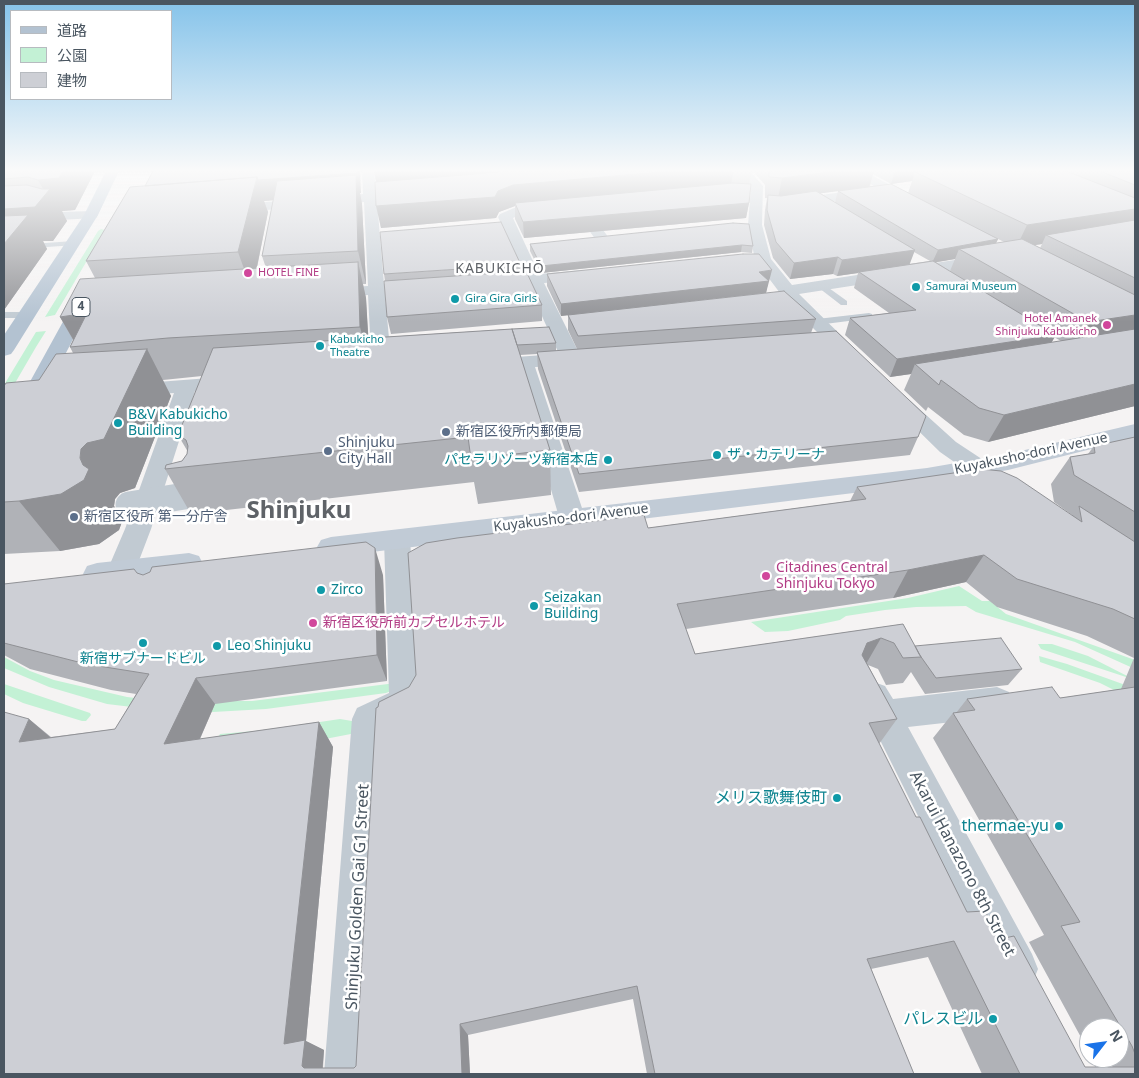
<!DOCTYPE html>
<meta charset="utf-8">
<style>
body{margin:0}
#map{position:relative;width:1139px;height:1078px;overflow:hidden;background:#f5f3f3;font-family:"Noto Sans","Noto Sans JP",sans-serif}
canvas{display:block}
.frame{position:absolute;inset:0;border:5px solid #4a5661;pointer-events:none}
.legend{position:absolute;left:10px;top:10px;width:162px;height:90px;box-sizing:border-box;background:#fff;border:1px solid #b7bbc0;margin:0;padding:6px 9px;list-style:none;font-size:15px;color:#4a5661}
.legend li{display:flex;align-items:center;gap:10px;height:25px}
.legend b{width:25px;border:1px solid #b7bbc0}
.north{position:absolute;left:1079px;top:1018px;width:50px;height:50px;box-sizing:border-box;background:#fff;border:1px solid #b7bbc0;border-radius:50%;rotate:60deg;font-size:14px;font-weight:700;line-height:20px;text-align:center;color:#4a5661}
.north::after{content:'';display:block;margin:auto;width:18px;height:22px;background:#1a73e8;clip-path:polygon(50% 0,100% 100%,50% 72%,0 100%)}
</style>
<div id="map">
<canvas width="1139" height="1078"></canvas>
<div class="frame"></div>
<ul class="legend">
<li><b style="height:6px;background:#b3c2d1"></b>道路</li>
<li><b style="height:14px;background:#c3f1d5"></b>公園</li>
<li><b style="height:14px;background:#cdcfd5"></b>建物</li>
</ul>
<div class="north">N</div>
</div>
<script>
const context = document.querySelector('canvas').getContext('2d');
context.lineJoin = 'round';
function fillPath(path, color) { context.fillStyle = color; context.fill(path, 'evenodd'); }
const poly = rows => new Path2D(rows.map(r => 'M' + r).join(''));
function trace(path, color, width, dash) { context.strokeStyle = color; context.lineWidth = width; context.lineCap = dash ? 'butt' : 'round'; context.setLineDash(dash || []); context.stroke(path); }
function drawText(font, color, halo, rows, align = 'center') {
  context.font = font + ' "Noto Sans","Noto Sans JP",sans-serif'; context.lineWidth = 5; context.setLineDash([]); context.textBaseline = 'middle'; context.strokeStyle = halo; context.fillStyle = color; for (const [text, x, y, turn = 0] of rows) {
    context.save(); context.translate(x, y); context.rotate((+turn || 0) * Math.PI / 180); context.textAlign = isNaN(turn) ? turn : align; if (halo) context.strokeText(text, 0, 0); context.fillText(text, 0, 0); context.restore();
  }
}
const green = poly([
 [101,229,105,230,55,315,45,317,98,231],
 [46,331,36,347,4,402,4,385,36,332],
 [959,586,982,601,990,601,1006,614,1135,660,1135,669,1075,642,976,612,966,606,916,607,885,610,846,616,840,620,788,631,765,632,751,622,908,598],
 [1038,644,1052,644,1088,656,1135,680,1041,649],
 [1039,656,1067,664,1131,687,1114,690,1100,683,1040,662],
 [4,657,30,671,54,680,127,697,161,701,252,701,396,683,391,691,386,693,266,709,213,712,157,710,107,704,49,687,4,668],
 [4,684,90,713,91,715,86,721,82,721,23,703,4,694],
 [340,719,352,721,356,733,299,744,215,744,220,734,266,730]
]);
const lane = poly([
 [73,241,76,241,76,245,4,250,4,246,73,241],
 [822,283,847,301,847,305,841,305,819,288,818,286,822,283],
 [4,312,27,312,32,315,27,318,4,318,4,312],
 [869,313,872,314,872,318,817,325,812,322,817,319,869,313]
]);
const street = poly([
 [362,171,374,171,376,193,411,190,417,194,411,198,377,201,384,284,421,282,427,283,429,287,427,291,421,292,385,294,392,372,389,376,382,378,375,376,372,372,368,295,330,298,324,297,322,293,324,289,330,288,368,286,364,202,230,213,223,209,230,205,363,194,362,171],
 [737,171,750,171,763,186,762,225,771,259,792,285,987,255,992,257,995,260,992,263,987,265,799,294,862,356,859,360,852,362,845,360,786,301,755,260,748,225,751,187,737,171],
 [847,171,863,171,918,199,920,202,913,206,908,205,847,171],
 [871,188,877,192,876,195,793,207,786,203,793,199,871,188],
 [578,202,583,203,606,234,608,237,606,240,596,240,571,206,578,202],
 [550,205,555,206,557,209,555,212,517,216,513,218,539,274,583,270,589,272,591,275,589,278,583,280,544,283,582,359,578,364,571,366,535,367,585,517,581,523,572,526,563,523,559,517,516,369,486,371,479,369,476,365,479,361,486,359,559,354,528,285,495,288,489,286,487,283,489,280,495,278,524,275,498,217,500,214,514,208,550,205],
 [91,211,98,215,96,218,59,220,52,216,59,212,91,211],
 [235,376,242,378,245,382,242,386,195,391,151,529,135,571,131,578,121,581,111,578,107,571,125,529,174,393,132,396,125,394,122,390,125,386,132,384,235,376],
 [897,393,904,395,956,442,1006,475,1010,481,1006,487,998,489,990,487,940,452,890,403,887,399,890,395,897,393],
 [397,531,406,533,410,540,422,701,417,711,385,727,370,1074,324,1074,352,719,357,708,389,693,384,540,388,533,397,531],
 [874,682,885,686,893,699,997,687,1009,692,1013,702,1009,712,997,717,908,727,1032,954,1038,969,1032,984,1017,990,1002,984,858,696,863,686,874,682]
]);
const secondary = poly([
 [1135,424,1135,438,1008,470,927,484,331,557,321,554,317,547,321,540,331,537,927,468,1008,454,1135,424],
 [189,553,199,556,203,564,199,572,189,575,97,585,87,582,83,574,87,566,97,563,189,553]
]);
const primary = poly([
 [106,171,119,171,98,215,14,350,11,354,4,356,4,335,84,215,106,171],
 [85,293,91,294,94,298,43,398,12,444,4,446,4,423,21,398,76,298,79,294,85,293]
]);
const streetBridge = poly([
 [129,505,197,494]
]);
const wall = poly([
 [4,171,95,171,75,210,62,211,67,221,53,241,43,241,47,249,4,310],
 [374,171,752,171,749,184,749,203,746,218,524,238,515,219,515,206,499,212,496,218,381,228,376,182],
 [753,171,1135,171,1135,406,988,442,964,435,928,407,926,411,904,390,911,374,890,377,845,335,850,318,889,313,854,288,858,273,837,276,833,274,790,279,773,258,764,225,765,210,767,198,765,198,765,185],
 [873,174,891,184,912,181,908,193,870,187],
 [838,191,835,202,820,193],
 [941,210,1004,242,996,243,998,239],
 [1042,244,1040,248,1035,245],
 [914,252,930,261,909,264],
 [955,259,950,271,936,262],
 [1054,337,1061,341,1051,343],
 [130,187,361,193,360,193,362,204,366,284,363,284,366,298,368,338,512,329,556,343,556,351,577,349,568,330,568,315,561,316,547,286,547,274,770,282,768,282,766,293,673,303,816,319,811,333,918,437,910,455,579,492,538,369,537,354,520,355,550,450,551,495,478,504,474,482,191,514,165,469,182,461,187,454,188,452,178,435,202,376,163,380,171,396,135,488,120,493,115,499,114,506,123,519,119,530,99,544,60,551,4,554,4,386,39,380,73,353,70,347,73,340,60,317,95,278,86,261],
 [273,200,262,256,266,268,257,268,268,212,264,201],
 [749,224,753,246,752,253,741,252,541,273,530,251,530,244],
 [521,265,521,271,542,305,542,321,391,334,387,317,385,281,384,274],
 [1135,437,1135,1074,982,1074,928,957,871,969,914,1074,647,1074,633,999,468,1035,470,1074,4,1074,29,719,51,737,115,729,136,694,111,690,30,669,4,655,4,584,137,574,143,575,383,575,387,681,215,704,200,739,319,722,333,747,306,1041,324,1050,323,1068,354,1068,356,1066,378,707,409,687,648,528,850,501,857,487,1072,515,1054,502,1051,484,1070,457,1088,454,1094,446],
 [966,582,997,607,1087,636,1134,658,1121,689,1060,698,967,699,956,713,953,713,933,738,1044,935,1029,942,1089,1052,1089,1028,1119,1028,1119,1058,1092,1058,1095,1067,1085,1067,1000,939,967,912,916,817,879,744,897,719,868,665,878,669,886,685,903,683,911,672,925,694,1008,685,1022,669,915,646,903,624,695,654,686,629,893,598]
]);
const shadedWall = poly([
 [63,171,95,171,75,210,62,211,67,221,53,241,43,241,47,249,4,310,4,209,46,194,38,180],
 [360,171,361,193,360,193,362,204,366,284,358,251,357,194,264,201,268,212,252,291,238,252,257,177],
 [374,171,500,171,501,181,378,191],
 [670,171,733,171,731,186,515,203,515,206,499,212,496,218,381,228,376,206,498,191,513,185],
 [837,171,874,171,869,187,778,199,782,178],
 [895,171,979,171,915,172,912,181,891,184],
 [749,203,746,218,524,238,523,222],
 [1135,209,1135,229,1046,235,1042,244,1016,248,1027,225],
 [998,239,992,252,959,249,955,259,932,263,938,250],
 [742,245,741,252,541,273,541,266],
 [915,250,909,266,859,272,858,273,837,276,842,260],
 [838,257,833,274,790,279,794,263],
 [358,262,366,298,370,365,360,327],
 [772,270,766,293,561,316,561,304],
 [87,313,77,346,60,317],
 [1135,315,1135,336,1072,348,1088,322],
 [1056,335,1046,352,915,364,911,374,890,377,897,359],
 [147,349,171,396,135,488,120,493,115,499,114,506,123,519,119,530,99,544,60,551,19,501,83,465,80,458,81,449],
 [1135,384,1135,406,988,442,1004,415],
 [375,548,383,575,387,681,377,655],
 [984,555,966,582,893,598,908,570],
 [881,638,866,664,852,669,867,643],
 [196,678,215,704,187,768,164,744],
 [29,719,58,744,19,742],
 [319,722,333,747,306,1041,324,1050,322,1074,304,1068,284,1044],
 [460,1024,468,1035,470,1074,462,1074]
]);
const building = poly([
 [4,171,63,171,59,178,38,180,28,177,4,179,4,171],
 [153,171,357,171,357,173,258,180,257,177,145,186,153,171],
 [501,171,670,171,513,185,498,191,495,197,376,206,375,182,500,172,501,171],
 [769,171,837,171,782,178,769,177,769,171],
 [923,171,1066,171,1135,198,1135,209,1027,225,915,172,923,171],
 [1100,171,1135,171,1135,185,1100,171],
 [356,175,358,251,262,256,277,181,356,175],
 [257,177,238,252,86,261,130,187,257,177],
 [733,183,751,184,749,203,523,222,515,203,733,183],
 [891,184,998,239,938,250,838,191,891,184],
 [27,185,42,189,50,189,35,207,4,209,4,186,27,185],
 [816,191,915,250,842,260,838,257,794,263,776,242,767,210,768,195,781,196,816,191],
 [28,215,4,244,4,216,28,215],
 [1135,220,1135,278,1046,235,1135,220],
 [501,222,521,265,384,274,380,232,501,222],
 [733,223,749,224,753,246,742,245,541,266,530,244,733,223],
 [1022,239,1135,295,1135,315,1088,322,959,249,1022,239],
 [743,254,759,254,772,270,759,272,769,281,561,304,547,274,743,254],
 [933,261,1056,335,897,359,850,318,916,310,859,272,933,261],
 [358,262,360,327,168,338,70,347,87,313,60,317,80,279,358,262],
 [526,271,542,305,387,317,384,281,526,271],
 [784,291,816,319,578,336,568,315,784,291],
 [549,327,556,343,517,345,512,329,549,327],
 [512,329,550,450,471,459,468,437,165,469,166,465,182,461,187,454,188,446,186,440,178,435,213,348,512,329],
 [1135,329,1135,384,1004,415,979,408,941,380,939,385,915,364,1135,329],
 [836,331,926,416,918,437,579,474,537,352,836,331],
 [147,349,104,439,87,443,81,449,80,458,83,465,89,469,84,480,61,494,19,501,4,502,4,386,6,383,39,380,56,354,147,349],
 [1135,437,1135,512,1074,475,1070,457,1095,453,1094,446,1135,437],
 [981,469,1001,471,1017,478,1082,522,1079,506,1135,542,1135,619,1113,609,1017,579,984,555,908,570,677,604,695,654,903,624,921,657,903,658,894,643,881,638,867,643,862,655,897,719,869,723,916,817,920,817,967,912,985,911,1000,939,1014,936,1085,1067,1135,1067,1135,1074,1020,1074,954,941,867,959,914,1074,655,1074,637,986,460,1024,462,1074,4,1074,4,712,29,719,19,742,115,729,149,674,86,664,4,643,4,584,134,569,137,573,143,575,150,572,152,567,366,542,375,548,377,655,196,678,164,744,319,722,284,1044,305,1040,302,1066,304,1068,354,1068,356,1066,376,708,378,707,379,702,409,687,416,675,408,553,426,543,457,538,644,515,648,528,866,499,857,487,981,469],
 [1001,638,1022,669,936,678,919,654,915,646,1001,638],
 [1052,687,1060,698,1135,687,1135,1054,1132,1046,1061,926,1080,922,953,713,975,710,967,699,1052,687]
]);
const markers = [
 [248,273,5,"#d1479c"],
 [916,287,5,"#0f9aa8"],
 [455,299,5,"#0f9aa8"],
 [1107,325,5,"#d1479c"],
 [320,346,5,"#0f9aa8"],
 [118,423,5,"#0f9aa8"],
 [446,432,5,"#5c6f8a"],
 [328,451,5,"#5c6f8a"],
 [717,455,5,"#0f9aa8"],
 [608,460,5,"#0f9aa8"],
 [74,517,5,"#5c6f8a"],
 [766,576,5,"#d1479c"],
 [321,590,5,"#0f9aa8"],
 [534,606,5,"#0f9aa8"],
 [313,623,5,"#d1479c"],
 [143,643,5,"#0f9aa8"],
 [217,646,5,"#0f9aa8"],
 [837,798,5,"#0f9aa8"],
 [1059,826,5,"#0f9aa8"],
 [993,1019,5,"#0f9aa8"]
];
const farHotelnames = [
 ["HOTEL FINE",258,273],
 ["Hotel Amanek",1097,319,"right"],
 ["Shinjuku Kabukicho",1097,332,"right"]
];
const farCulturenames = [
 ["Samurai Museum",926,287],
 ["Gira Gira Girls",465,299],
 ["Kabukicho",330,340],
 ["Theatre",330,353]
];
const shields = [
 [81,307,18]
];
const shieldNames = [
 ["4",81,307]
];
const farQuarternames = [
 ["KABUKICHŌ",500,269]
];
const cultureNames = [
 ["B&V Kabukicho",128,415],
 ["Building",128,431],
 ["ザ・カテリーナ",727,455],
 ["パセラリゾーツ新宿本店",598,460,"right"],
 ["Zirco",331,590],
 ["Seizakan",544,598],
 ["Building",544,614],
 ["Leo Shinjuku",227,646],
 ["新宿サブナードビル",143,659,"center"]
];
const serviceNames = [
 ["新宿区役所内郵便局",456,432],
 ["Shinjuku",338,443],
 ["City Hall",338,459],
 ["新宿区役所 第一分庁舎",84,517]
];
const streetNames = [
 ["Kuyakusho-dori Avenue",1031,454,-12],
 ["Kuyakusho-dori Avenue",571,518,-7]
];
const hotelNames = [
 ["Citadines Central",776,568],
 ["Shinjuku Tokyo",776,584],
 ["新宿区役所前カプセルホテル",323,623]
];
const nearCulturenames = [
 ["メリス歌舞伎町",827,798],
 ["thermae-yu",1049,826],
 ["パレスビル",983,1019]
];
const nearStreetnames = [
 ["Akarui Hanazono 8th Street",962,864,62],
 ["Shinjuku Golden Gai G1 Street",358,897,-87]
];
const townNames = [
 ["Shinjuku",299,511]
];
fillPath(green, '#c3f1d5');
fillPath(lane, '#c1cad2');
fillPath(street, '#c1cad2');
fillPath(secondary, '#c1cbd6');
fillPath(primary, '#b3c2d1');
trace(streetBridge, '#c1cad2', 27);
fillPath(wall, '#b0b2b7');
fillPath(shadedWall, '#909195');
fillPath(building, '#cdcfd5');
trace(building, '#909195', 1);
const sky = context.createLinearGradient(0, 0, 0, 322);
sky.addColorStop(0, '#85c3ea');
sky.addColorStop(0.53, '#fafafa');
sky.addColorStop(1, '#fafafa00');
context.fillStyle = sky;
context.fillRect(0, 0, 1139, 322);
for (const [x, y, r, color] of markers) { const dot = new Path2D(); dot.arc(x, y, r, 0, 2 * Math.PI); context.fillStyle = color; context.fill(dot); trace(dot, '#fff', 2); }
drawText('11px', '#b23c85', '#fff', farHotelnames, 'left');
drawText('11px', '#0d838f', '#fff', farCulturenames, 'left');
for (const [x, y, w] of shields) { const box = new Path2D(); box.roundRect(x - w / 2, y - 9.5, w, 19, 4); context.fillStyle = '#fff'; context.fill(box); trace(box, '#4a5661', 1); }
drawText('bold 12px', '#4a5661', null, shieldNames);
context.letterSpacing = '1px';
drawText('14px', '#5f6368', '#fff', farQuarternames);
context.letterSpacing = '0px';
drawText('14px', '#0d838f', '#fff', cultureNames, 'left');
drawText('14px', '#4e5e75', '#fff', serviceNames, 'left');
drawText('14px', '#4a5661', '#fff', streetNames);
drawText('14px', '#b23c85', '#fff', hotelNames, 'left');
drawText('16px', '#0d838f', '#fff', nearCulturenames, 'right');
drawText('16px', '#4a5661', '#fff', nearStreetnames);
drawText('bold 24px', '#5f6368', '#fff', townNames);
</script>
